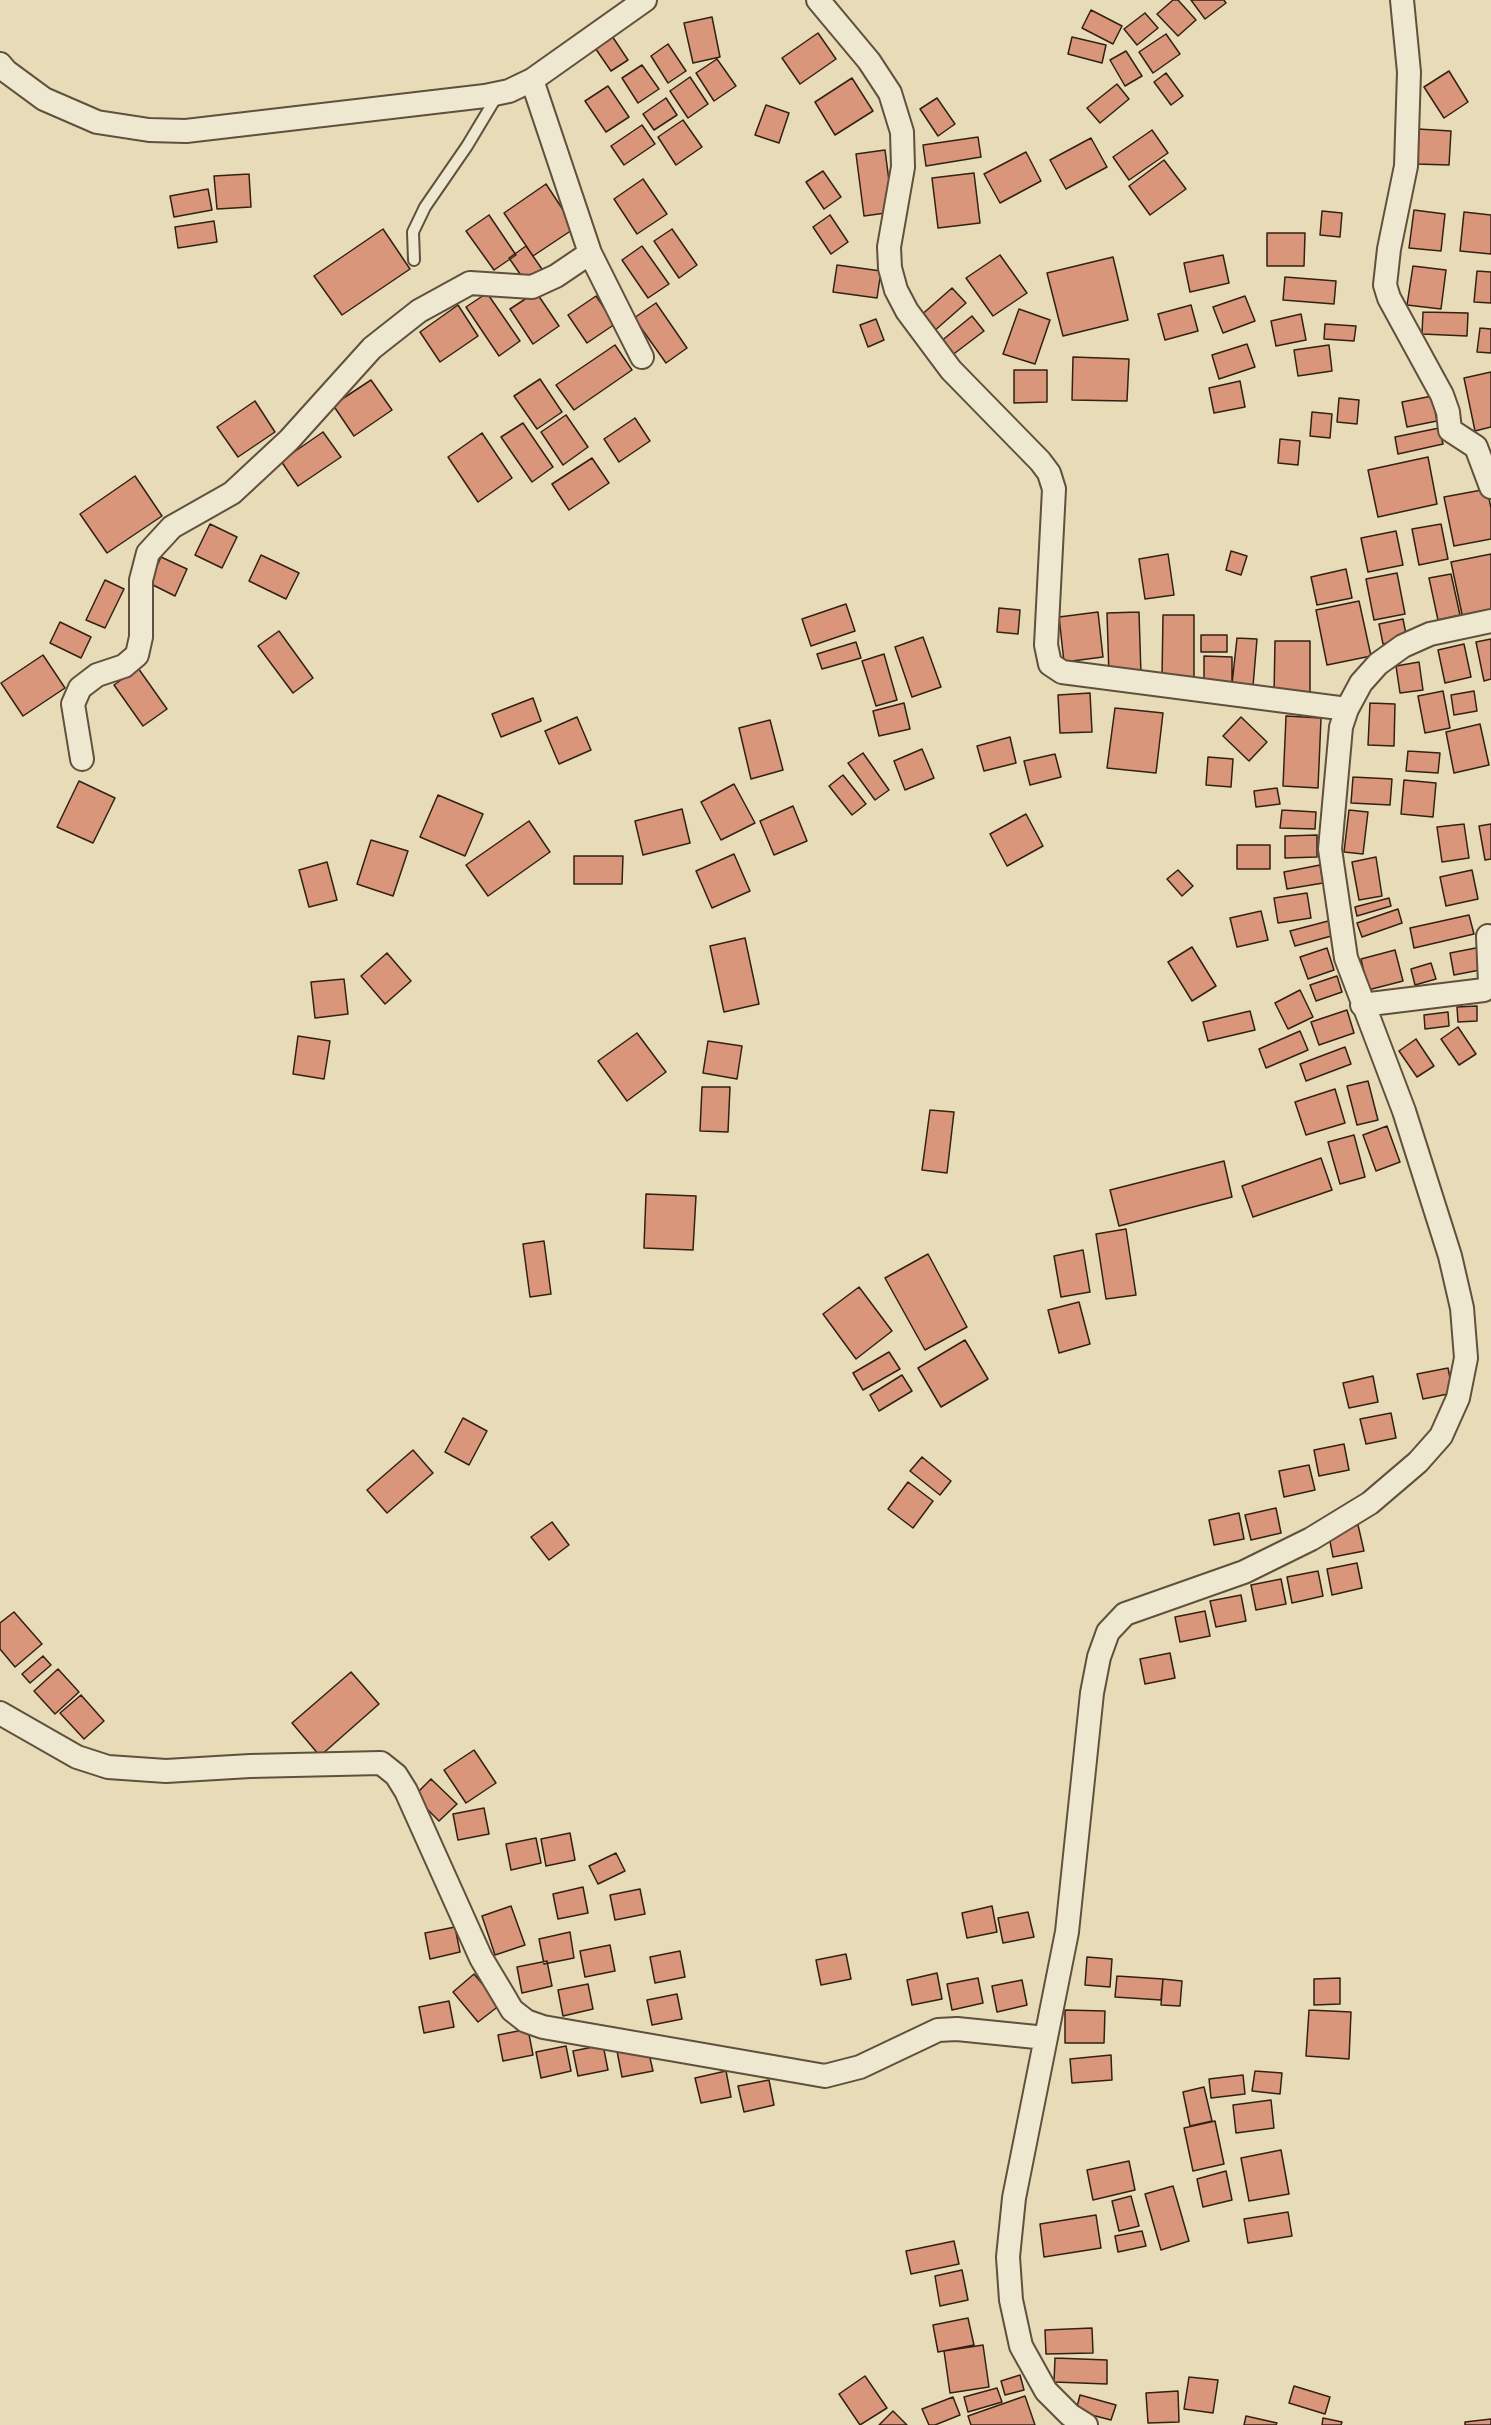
<!DOCTYPE html>
<style>
body{margin:0}
canvas{display:block;background:#e7dcb7}
</style>
<canvas width="1491" height="2425"></canvas>
<script>
const context = document.querySelector('canvas').getContext('2d');
context.lineJoin = 'round';
function fillPath(path, color) { context.fillStyle = color; context.fill(path, 'evenodd'); }
const poly = rows => new Path2D(rows.map(r => 'M' + r).join(''));
function trace(path, color, width, dash) { context.strokeStyle = color; context.lineWidth = width; context.lineCap = dash ? 'butt' : 'round'; context.setLineDash(dash || []); context.stroke(path); }
const building = poly([
 [1173,0,1178,0,1196,20,1178,36,1157,14,1173,0],
 [1191,0,1224,0,1226,3,1205,19,1191,0],
 [1091,10,1122,26,1113,44,1082,28,1091,10],
 [1145,13,1158,28,1137,45,1124,29,1145,13],
 [712,17,720,57,693,63,684,23,712,17],
 [610,33,628,60,611,71,593,45,610,33],
 [818,33,836,59,800,84,782,58,818,33],
 [1166,34,1180,54,1153,73,1139,52,1166,34],
 [1072,37,1106,45,1102,63,1068,54,1072,37],
 [668,44,686,71,668,83,651,56,668,44],
 [1126,51,1142,76,1125,86,1110,60,1126,51],
 [717,59,736,86,714,101,696,73,717,59],
 [642,65,659,89,638,103,622,78,642,65],
 [1449,71,1468,102,1444,118,1424,87,1449,71],
 [1166,73,1183,96,1171,105,1154,82,1166,73],
 [690,77,708,104,688,118,670,91,690,77],
 [852,78,873,111,835,135,815,102,852,78],
 [1117,84,1129,99,1100,123,1087,108,1117,84],
 [608,86,629,117,606,132,585,101,608,86],
 [666,98,677,115,654,130,643,114,666,98],
 [937,98,955,124,938,136,920,109,937,98],
 [766,105,789,113,779,143,755,135,766,105],
 [683,120,702,147,676,165,658,137,683,120],
 [642,125,655,144,624,165,611,146,642,125],
 [1418,129,1451,131,1449,165,1416,164,1418,129],
 [1152,130,1168,153,1129,180,1113,157,1152,130],
 [978,137,981,157,926,166,923,145,978,137],
 [1091,138,1107,167,1066,189,1050,160,1091,138],
 [885,150,893,212,864,216,856,154,885,150],
 [1026,152,1041,181,1000,203,984,174,1026,152],
 [1164,160,1186,189,1150,215,1129,186,1164,160],
 [823,171,841,197,824,209,806,182,823,171],
 [974,173,980,223,938,228,932,178,974,173],
 [249,174,251,207,217,209,214,176,249,174],
 [643,179,667,214,637,234,614,199,643,179],
 [546,184,575,228,533,256,504,213,546,184],
 [208,189,212,210,174,217,170,196,208,189],
 [1414,210,1445,214,1441,251,1409,248,1414,210],
 [1322,211,1342,213,1340,237,1320,235,1322,211],
 [1464,212,1491,215,1491,254,1460,251,1464,212],
 [489,215,516,255,494,270,466,231,489,215],
 [830,215,848,242,831,254,813,227,830,215],
 [214,221,217,242,178,248,175,227,214,221],
 [383,229,410,269,342,315,314,276,383,229],
 [672,229,697,265,679,278,654,241,672,229],
 [1267,233,1305,233,1304,266,1267,266,1267,233],
 [526,246,544,272,527,284,509,258,526,246],
 [642,246,669,284,648,298,622,260,642,246],
 [1000,255,1027,293,993,316,966,278,1000,255],
 [1223,255,1229,283,1190,292,1184,263,1223,255],
 [1113,257,1128,320,1063,336,1047,273,1113,257],
 [837,265,881,271,877,298,833,292,837,265],
 [1413,266,1446,270,1441,309,1407,305,1413,266],
 [1477,271,1491,272,1491,303,1474,302,1477,271],
 [1285,277,1336,281,1334,304,1283,300,1285,277],
 [952,288,966,303,933,332,919,317,952,288],
 [536,292,559,326,533,344,510,309,536,292],
 [487,293,520,341,499,356,466,307,487,293],
 [596,296,615,324,587,343,568,315,596,296],
 [1245,296,1255,321,1223,333,1213,307,1245,296],
 [656,303,687,348,666,363,634,318,656,303],
 [458,305,478,336,440,362,420,332,458,305],
 [1191,305,1198,331,1165,340,1158,314,1191,305],
 [1019,309,1050,320,1035,364,1003,354,1019,309],
 [1423,312,1468,313,1467,336,1422,334,1423,312],
 [1301,314,1306,340,1276,346,1271,321,1301,314],
 [972,316,984,331,951,356,940,342,972,316],
 [876,319,884,340,868,347,860,325,876,319],
 [1325,324,1356,326,1354,341,1324,339,1325,324],
 [1480,328,1491,329,1491,353,1477,352,1480,328],
 [1247,344,1255,367,1219,379,1212,355,1247,344],
 [615,345,632,370,574,410,556,385,615,345],
 [1329,345,1332,371,1298,376,1294,350,1329,345],
 [1073,357,1129,359,1127,401,1072,400,1073,357],
 [1014,370,1047,370,1047,402,1014,403,1014,370],
 [1491,372,1491,427,1475,431,1464,378,1491,372],
 [540,379,562,412,537,429,514,396,540,379],
 [371,380,392,410,354,436,333,405,371,380],
 [1240,381,1245,407,1214,413,1209,388,1240,381],
 [1432,396,1437,421,1407,427,1402,402,1432,396],
 [1339,398,1359,400,1357,424,1337,422,1339,398],
 [255,401,275,432,238,457,217,427,255,401],
 [1312,412,1332,414,1330,438,1310,436,1312,412],
 [566,415,588,447,563,465,541,432,566,415],
 [635,418,650,441,619,462,604,439,635,418],
 [523,423,553,467,532,482,501,437,523,423],
 [1439,428,1443,444,1398,454,1395,437,1439,428],
 [323,432,341,457,298,486,281,461,323,432],
 [482,433,512,478,478,502,448,457,482,433],
 [1280,439,1300,441,1298,465,1278,463,1280,439],
 [1428,457,1437,504,1378,517,1368,470,1428,457],
 [592,458,609,483,569,510,552,484,592,458],
 [135,476,162,516,107,553,80,514,135,476],
 [1487,489,1491,508,1491,539,1454,546,1444,497,1487,489],
 [210,524,237,537,222,568,195,555,210,524],
 [1441,524,1448,559,1419,565,1412,529,1441,524],
 [1396,531,1403,565,1368,572,1361,538,1396,531],
 [1231,551,1247,556,1241,575,1226,570,1231,551],
 [1168,554,1174,595,1145,599,1139,559,1168,554],
 [1491,554,1491,613,1463,619,1451,562,1491,554],
 [261,555,299,573,286,599,249,581,261,555],
 [161,557,187,569,175,596,149,583,161,557],
 [1346,569,1352,598,1317,605,1311,577,1346,569],
 [1397,573,1405,614,1374,620,1366,579,1397,573],
 [1451,574,1460,615,1438,620,1429,578,1451,574],
 [105,580,124,589,105,628,86,620,105,580],
 [1359,601,1371,656,1327,665,1316,610,1359,601],
 [846,604,855,631,811,646,802,619,846,604],
 [999,608,1020,610,1018,634,997,632,999,608],
 [1098,612,1103,657,1064,662,1059,617,1098,612],
 [1139,612,1141,675,1109,676,1107,613,1139,612],
 [1163,615,1194,615,1194,678,1162,678,1163,615],
 [1403,619,1407,639,1383,644,1379,624,1403,619],
 [60,622,91,637,81,658,50,643,60,622],
 [279,631,313,678,293,693,258,646,279,631],
 [1201,635,1227,635,1227,652,1201,652,1201,635],
 [923,637,941,687,912,697,895,647,923,637],
 [1237,638,1257,639,1253,686,1232,684,1237,638],
 [1491,639,1491,679,1484,681,1476,642,1491,639],
 [1275,641,1310,641,1310,694,1274,694,1275,641],
 [856,642,861,658,822,669,817,654,856,642],
 [1464,644,1471,677,1445,683,1438,650,1464,644],
 [884,654,897,700,876,706,862,661,884,654],
 [43,655,65,688,23,716,1,683,43,655],
 [1204,656,1232,657,1232,688,1204,688,1204,656],
 [1419,662,1423,690,1400,693,1396,666,1419,662],
 [138,668,167,709,143,726,114,685,138,668],
 [1443,691,1450,728,1425,733,1418,696,1443,691],
 [1474,691,1477,711,1454,715,1451,695,1474,691],
 [1090,693,1092,732,1060,733,1058,695,1090,693],
 [533,698,541,721,501,737,492,714,533,698],
 [904,703,910,729,879,736,873,711,904,703],
 [1370,703,1395,704,1394,746,1368,745,1370,703],
 [1115,708,1163,713,1156,773,1107,768,1115,708],
 [1286,716,1321,718,1318,788,1283,786,1286,716],
 [577,717,591,750,559,764,545,731,577,717],
 [1241,717,1267,742,1249,761,1223,736,1241,717],
 [770,720,783,770,751,779,739,728,770,720],
 [1480,724,1489,765,1454,773,1446,732,1480,724],
 [1010,737,1016,763,984,771,977,746,1010,737],
 [922,749,934,778,905,790,894,761,922,749],
 [1408,751,1440,753,1438,773,1406,771,1408,751],
 [863,753,889,790,875,800,848,763,863,753],
 [1055,754,1061,777,1030,785,1024,761,1055,754],
 [1208,757,1233,759,1231,787,1206,785,1208,757],
 [843,775,866,804,852,815,829,786,843,775],
 [1353,777,1392,779,1390,805,1351,803,1353,777],
 [1404,780,1436,783,1433,817,1401,814,1404,780],
 [79,781,115,798,93,843,57,827,79,781],
 [734,784,755,823,721,840,701,802,734,784],
 [1277,788,1280,804,1256,807,1254,791,1277,788],
 [438,795,483,814,465,856,420,837,438,795],
 [793,806,807,841,774,855,760,821,793,806],
 [682,809,690,843,643,855,635,821,682,809],
 [1282,810,1316,812,1315,829,1280,828,1282,810],
 [1349,810,1368,812,1363,854,1344,852,1349,810],
 [1026,814,1043,846,1007,866,990,834,1026,814],
 [529,821,550,852,488,896,466,865,529,821],
 [1464,824,1469,858,1442,862,1437,827,1464,824],
 [1491,824,1491,859,1485,860,1479,826,1491,824],
 [1317,835,1317,857,1285,858,1285,836,1317,835],
 [371,840,408,851,393,896,357,884,371,840],
 [1237,845,1270,845,1270,869,1237,869,1237,845],
 [734,854,750,891,712,908,696,871,734,854],
 [574,856,623,856,622,884,574,884,574,856],
 [1376,857,1382,896,1359,900,1352,862,1376,857],
 [327,862,337,900,309,907,299,870,327,862],
 [1320,865,1323,883,1287,889,1284,872,1320,865],
 [1178,870,1193,886,1182,896,1167,879,1178,870],
 [1472,870,1478,899,1446,906,1440,877,1472,870],
 [1307,893,1311,918,1278,923,1274,898,1307,893],
 [1389,898,1391,906,1357,916,1355,907,1389,898],
 [1398,909,1402,923,1362,937,1357,923,1398,909],
 [1261,911,1268,940,1237,947,1230,918,1261,911],
 [1469,915,1474,934,1414,948,1410,928,1469,915],
 [1332,920,1335,935,1295,946,1290,931,1332,920],
 [745,938,759,1004,724,1012,710,946,745,938],
 [1192,947,1216,986,1192,1001,1168,962,1192,947],
 [1481,947,1485,969,1454,975,1450,953,1481,947],
 [1327,948,1334,970,1308,979,1300,957,1327,948],
 [1395,950,1403,981,1368,990,1361,959,1395,950],
 [387,953,411,981,385,1004,361,976,387,953],
 [1431,963,1436,979,1415,985,1411,969,1431,963],
 [1337,976,1342,992,1316,1001,1310,985,1337,976],
 [344,979,348,1014,315,1018,311,982,344,979],
 [1300,990,1313,1017,1288,1029,1275,1003,1300,990],
 [1477,1006,1477,1021,1458,1022,1457,1007,1477,1006],
 [1347,1010,1354,1033,1319,1045,1311,1022,1347,1010],
 [1250,1011,1255,1030,1208,1041,1203,1022,1250,1011],
 [1448,1012,1449,1026,1425,1029,1424,1015,1448,1012],
 [1458,1027,1476,1054,1459,1065,1441,1039,1458,1027],
 [1300,1031,1308,1050,1266,1068,1259,1049,1300,1031],
 [637,1033,666,1072,627,1101,598,1061,637,1033],
 [298,1036,330,1041,324,1079,293,1074,298,1036],
 [1416,1039,1434,1066,1417,1077,1399,1051,1416,1039],
 [708,1041,742,1046,737,1079,703,1073,708,1041],
 [1345,1047,1351,1064,1306,1081,1300,1064,1345,1047],
 [1368,1081,1378,1120,1357,1125,1347,1086,1368,1081],
 [702,1087,730,1087,728,1132,700,1131,702,1087],
 [1335,1089,1345,1123,1306,1135,1295,1102,1335,1089],
 [930,1110,954,1112,947,1173,922,1170,930,1110],
 [1387,1126,1400,1162,1376,1171,1363,1135,1387,1126],
 [1354,1135,1365,1177,1340,1184,1328,1142,1354,1135],
 [1321,1158,1332,1190,1253,1217,1242,1186,1321,1158],
 [1224,1161,1232,1197,1119,1226,1110,1190,1224,1161],
 [646,1194,696,1196,693,1250,644,1248,646,1194],
 [1126,1229,1136,1295,1106,1299,1096,1234,1126,1229],
 [544,1241,551,1294,530,1297,523,1244,544,1241],
 [1083,1250,1090,1292,1061,1297,1054,1256,1083,1250],
 [928,1254,967,1327,925,1350,885,1278,928,1254],
 [859,1287,892,1331,856,1359,823,1314,859,1287],
 [1079,1302,1090,1344,1059,1353,1048,1310,1079,1302],
 [965,1340,988,1379,941,1407,918,1368,965,1340],
 [889,1352,900,1369,863,1390,853,1373,889,1352],
 [1448,1368,1453,1393,1423,1399,1417,1374,1448,1368],
 [902,1375,912,1391,879,1411,870,1395,902,1375],
 [1373,1376,1378,1402,1349,1408,1343,1383,1373,1376],
 [1391,1413,1396,1438,1366,1444,1360,1419,1391,1413],
 [463,1418,487,1431,469,1465,445,1452,463,1418],
 [1344,1444,1349,1470,1319,1476,1314,1450,1344,1444],
 [413,1450,433,1473,387,1513,367,1490,413,1450],
 [922,1457,951,1481,940,1495,910,1471,922,1457],
 [1309,1465,1315,1490,1284,1497,1279,1471,1309,1465],
 [908,1482,933,1501,913,1528,888,1509,908,1482],
 [1276,1508,1281,1533,1251,1540,1245,1515,1276,1508],
 [1239,1513,1244,1539,1214,1545,1209,1520,1239,1513],
 [552,1522,569,1545,549,1560,531,1537,552,1522],
 [1358,1525,1364,1551,1333,1557,1328,1531,1358,1525],
 [1357,1563,1362,1588,1332,1595,1327,1569,1357,1563],
 [1318,1571,1323,1596,1292,1603,1287,1577,1318,1571],
 [1281,1579,1286,1604,1256,1610,1251,1585,1281,1579],
 [1241,1595,1246,1621,1216,1627,1210,1601,1241,1595],
 [1205,1611,1210,1636,1180,1642,1175,1617,1205,1611],
 [14,1612,42,1644,15,1667,0,1649,0,1623,14,1612],
 [1170,1653,1175,1678,1145,1684,1140,1659,1170,1653],
 [43,1656,51,1665,30,1683,22,1674,43,1656],
 [58,1669,79,1692,55,1714,34,1691,58,1669],
 [351,1672,379,1704,320,1756,292,1723,351,1672],
 [81,1695,104,1721,84,1739,60,1713,81,1695],
 [474,1750,496,1783,466,1803,444,1770,474,1750],
 [431,1779,457,1804,439,1821,414,1796,431,1779],
 [484,1808,489,1834,458,1840,453,1814,484,1808],
 [570,1833,575,1860,546,1866,541,1839,570,1833],
 [536,1838,541,1863,511,1870,506,1844,536,1838],
 [616,1853,625,1871,598,1884,589,1866,616,1853],
 [583,1887,588,1913,558,1919,553,1894,583,1887],
 [640,1889,645,1914,615,1920,610,1895,640,1889],
 [511,1906,525,1945,495,1955,482,1916,511,1906],
 [992,1906,997,1932,967,1938,962,1913,992,1906],
 [1028,1912,1034,1937,1003,1943,998,1918,1028,1912],
 [455,1927,460,1952,430,1959,425,1933,455,1927],
 [570,1932,574,1958,544,1964,539,1939,570,1932],
 [610,1945,615,1971,585,1977,580,1951,610,1945],
 [680,1951,685,1977,655,1983,650,1957,680,1951],
 [846,1954,851,1979,821,1985,816,1960,846,1954],
 [1087,1957,1112,1959,1110,1987,1085,1985,1087,1957],
 [547,1961,552,1986,522,1993,517,1967,547,1961],
 [937,1973,942,1999,912,2005,907,1980,937,1973],
 [474,1974,500,2005,478,2022,453,1992,474,1974],
 [1117,1976,1163,1979,1161,2000,1115,1997,1117,1976],
 [978,1978,983,2003,952,2010,947,1984,978,1978],
 [1340,1978,1340,2004,1314,2005,1314,1979,1340,1978],
 [1163,1979,1182,1981,1180,2006,1161,2005,1163,1979],
 [1022,1980,1027,2005,997,2012,992,1986,1022,1980],
 [588,1984,593,2009,563,2016,558,1990,588,1984],
 [677,1994,682,2019,652,2025,647,2000,677,1994],
 [449,2001,454,2027,424,2033,419,2007,449,2001],
 [1065,2010,1105,2011,1104,2043,1065,2043,1065,2010],
 [1309,2010,1351,2012,1349,2059,1306,2056,1309,2010],
 [528,2029,533,2055,503,2061,498,2035,528,2029],
 [603,2045,608,2070,578,2076,573,2051,603,2045],
 [647,2045,653,2071,622,2077,617,2051,647,2045],
 [566,2046,571,2071,541,2078,536,2052,566,2046],
 [1111,2055,1112,2080,1072,2083,1070,2059,1111,2055],
 [726,2071,731,2097,701,2103,695,2078,726,2071],
 [1255,2071,1282,2073,1280,2094,1252,2091,1255,2071],
 [1243,2075,1245,2094,1211,2098,1209,2079,1243,2075],
 [769,2080,774,2105,744,2112,738,2086,769,2080],
 [1204,2087,1212,2121,1190,2126,1183,2092,1204,2087],
 [1271,2100,1274,2128,1236,2133,1233,2105,1271,2100],
 [1215,2121,1224,2164,1193,2171,1184,2128,1215,2121],
 [1281,2150,1289,2194,1249,2201,1241,2158,1281,2150],
 [1129,2161,1135,2190,1093,2200,1087,2170,1129,2161],
 [1226,2171,1232,2200,1203,2207,1197,2179,1226,2171],
 [1173,2186,1189,2241,1161,2250,1145,2194,1173,2186],
 [1131,2196,1139,2226,1119,2231,1112,2201,1131,2196],
 [1288,2212,1292,2236,1248,2243,1244,2219,1288,2212],
 [1096,2215,1101,2248,1044,2257,1040,2224,1096,2215],
 [1142,2231,1146,2246,1118,2252,1115,2236,1142,2231],
 [954,2241,959,2264,911,2274,906,2251,954,2241],
 [962,2270,968,2300,940,2306,935,2276,962,2270],
 [968,2318,974,2345,938,2352,933,2325,968,2318],
 [1092,2328,1093,2353,1046,2354,1045,2330,1092,2328],
 [983,2345,989,2387,950,2393,944,2351,983,2345],
 [1055,2358,1107,2360,1107,2384,1054,2382,1055,2358],
 [1020,2375,1024,2390,1005,2395,1001,2381,1020,2375],
 [865,2376,887,2408,860,2425,839,2394,865,2376],
 [1189,2377,1218,2380,1213,2413,1184,2409,1189,2377],
 [1294,2386,1330,2397,1325,2414,1289,2403,1294,2386],
 [997,2388,1002,2402,968,2412,964,2397,997,2388],
 [1178,2391,1179,2422,1148,2423,1146,2393,1178,2391],
 [1080,2395,1116,2405,1111,2420,1076,2411,1080,2395],
 [1025,2396,1035,2425,971,2425,968,2416,1025,2396],
 [953,2397,960,2415,935,2425,929,2425,922,2409,953,2397],
 [893,2411,907,2425,879,2425,893,2411],
 [1246,2416,1277,2423,1276,2425,1244,2425,1246,2416],
 [1323,2418,1342,2422,1341,2425,1322,2425,1323,2418],
 [1491,2419,1491,2425,1465,2425,1465,2422,1491,2419]
]);
const service = poly([
 [414,260,413,232,425,207,467,146,497,96]
]);
const minor = poly([
 [818,0,869,61,890,93,902,132,903,167,889,247,890,268,896,290,907,311,951,370,1040,461,1049,473,1054,489,1046,645,1050,664,1062,672,1347,709],
 [1402,0,1409,72,1406,166,1389,249,1385,285,1389,298,1442,395,1448,412,1450,430,1476,447,1491,487],
 [0,64,6,71,44,99,97,122,149,130,186,131,485,96,509,91,532,80,645,0],
 [532,80,590,253,642,357],
 [82,759,73,704,80,688,97,675,124,666,137,655,141,637,141,580,148,553,172,527,232,493,289,440,372,348,419,311,470,283,532,287,556,276,590,253],
 [1362,1005,1484,990,1490,984,1488,936],
 [0,1713,77,1757,108,1767,166,1771,250,1766,381,1763,396,1775,406,1791,481,1958,505,1998,512,2010,526,2021,543,2027,825,2076,860,2067,938,2030,957,2029,1046,2038],
 [1086,2425,1070,2415,1046,2391,1021,2346,1011,2300,1008,2257,1014,2198,1067,1932,1092,1693,1099,1657,1108,1632,1125,1614,1244,1572,1311,1539,1370,1503,1418,1462,1441,1436,1458,1398,1466,1358,1462,1308,1450,1256,1404,1111,1346,958,1330,849,1341,727,1347,709,1361,683,1378,664,1403,646,1430,634,1491,621]
]);
fillPath(building, '#d9967a');
trace(building, '#332113', 1.5);
trace(service, '#60503c', 14);
trace(minor, '#60503c', 26);
trace(service, '#efe8d0', 10);
trace(minor, '#efe8d0', 22);
</script>
